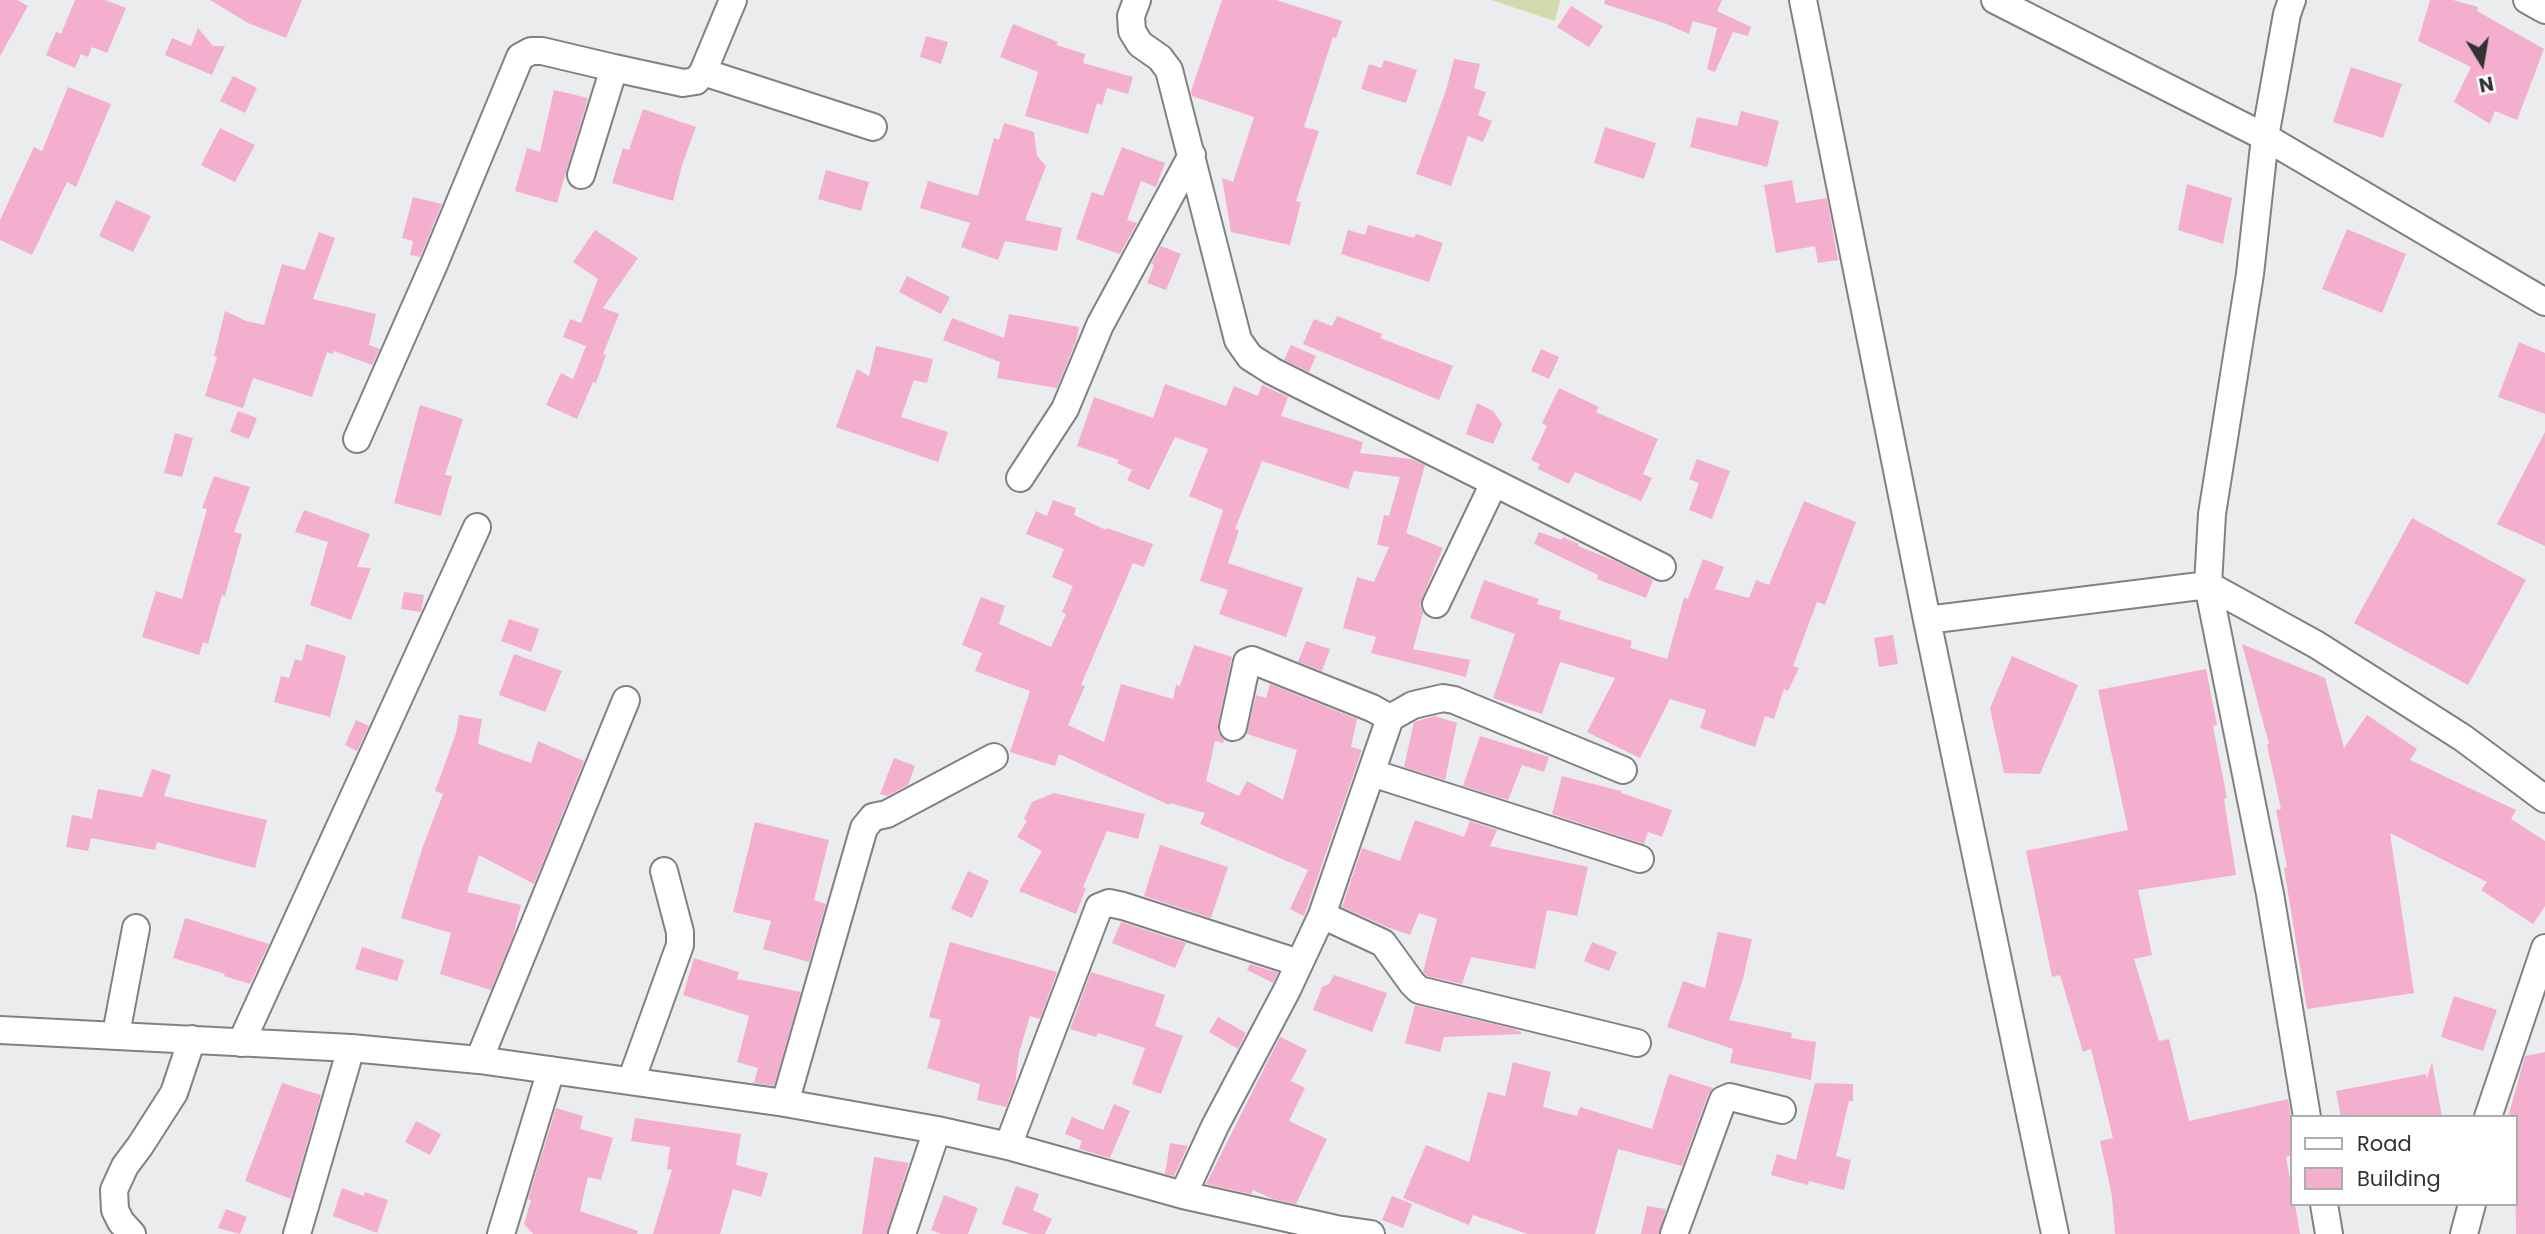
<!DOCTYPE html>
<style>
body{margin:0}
#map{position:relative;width:2545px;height:1234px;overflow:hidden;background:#ebecee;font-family:Poppins,sans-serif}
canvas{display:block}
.legend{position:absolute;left:2290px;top:1115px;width:228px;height:91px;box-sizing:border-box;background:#fff;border:2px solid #adadad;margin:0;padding:9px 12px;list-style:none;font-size:21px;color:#323233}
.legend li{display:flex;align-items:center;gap:14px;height:35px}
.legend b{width:35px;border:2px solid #adadad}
.north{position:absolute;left:2447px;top:28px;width:70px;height:70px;-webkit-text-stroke:5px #fff;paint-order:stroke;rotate:169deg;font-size:19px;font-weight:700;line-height:28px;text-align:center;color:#323233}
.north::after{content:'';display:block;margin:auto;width:24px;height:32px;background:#323233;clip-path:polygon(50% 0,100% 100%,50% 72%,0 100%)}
</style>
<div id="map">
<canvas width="2545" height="1234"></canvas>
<ul class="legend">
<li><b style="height:9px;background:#fff"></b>Road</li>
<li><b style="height:19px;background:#f4afce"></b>Building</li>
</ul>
<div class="north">N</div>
</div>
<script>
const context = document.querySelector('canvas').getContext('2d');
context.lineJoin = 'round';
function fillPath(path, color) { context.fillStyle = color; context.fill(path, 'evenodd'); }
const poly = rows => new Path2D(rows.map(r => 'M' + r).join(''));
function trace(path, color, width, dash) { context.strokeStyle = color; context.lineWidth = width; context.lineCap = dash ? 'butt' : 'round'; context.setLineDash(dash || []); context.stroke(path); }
const green = poly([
 [1491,0,1560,0,1555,21]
]);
const building = poly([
 [0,0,17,0,28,6,0,56],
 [75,0,105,0,126,8,107,53,92,47,88,57,81,54,75,68,46,55,56,32,61,34],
 [210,0,302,0,286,38,248,23],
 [1222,0,1276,0,1342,21,1336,38,1333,37,1304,127,1319,131,1296,201,1301,202,1290,245,1231,232,1222,178,1233,182,1254,117,1192,96,1191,91],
 [1605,0,1722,0,1717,11,1751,27,1748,36,1733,32,1715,72,1707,69,1717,28,1693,21,1689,34,1664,23,1604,4],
 [2430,0,2453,0,2478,7,2477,11,2544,49,2517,120,2495,111,2490,124,2454,102,2471,67,2418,41],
 [1571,6,1603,26,1589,47,1557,27],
 [1013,24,1058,42,1056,45,1085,54,1083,63,1133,77,1128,94,1107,88,1102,105,1097,103,1088,134,1025,116,1038,72,1000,57],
 [198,28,213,46,225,46,212,75,165,55,172,38,191,46],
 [926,36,948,42,941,64,920,57],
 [1454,59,1480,64,1474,88,1486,92,1478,115,1492,121,1483,142,1468,136,1451,186,1416,174,1447,87],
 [1384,60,1417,70,1406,103,1361,89,1369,64,1381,68],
 [2351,67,2402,84,2383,138,2333,122],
 [233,76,257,88,245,113,220,101],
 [68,87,111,104,76,187,67,182,32,255,0,240,0,220,34,147,42,151],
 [554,90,588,98,557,203,515,191,527,148,540,152],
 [643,109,696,127,682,165,673,201,612,183,623,148,629,150],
 [1741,111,1779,121,1767,167,1690,147,1697,117,1737,126],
 [1004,123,1034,132,1037,156,1046,166,1025,220,1062,228,1057,251,1005,241,998,260,961,247,970,223,920,208,928,181,978,196,994,138,999,140],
 [1605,127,1656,143,1644,179,1594,163],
 [220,128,255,145,235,182,201,165],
 [1122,147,1165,163,1156,187,1141,181,1127,220,1137,223,1120,254,1076,239,1092,192,1103,196],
 [826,170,869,182,861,211,818,199],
 [1792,180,1796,203,1827,198,1838,260,1818,263,1815,246,1776,253,1764,185],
 [2187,184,2232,198,2223,244,2178,230],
 [413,197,442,204,420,257,410,255,413,241,402,238],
 [116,200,151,216,133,252,99,236],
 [1368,225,1414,238,1416,234,1443,243,1429,282,1341,254,1348,230,1365,235],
 [2347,229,2406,254,2382,313,2322,289],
 [595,230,638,258,603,308,619,314,603,354,606,355,596,383,593,382,577,419,546,405,561,373,573,379,586,346,563,337,570,319,581,323,598,279,573,262],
 [319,232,335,238,313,299,376,314,369,345,380,349,372,365,334,351,333,354,327,352,312,397,253,378,243,408,205,396,217,357,214,356,225,311,246,321,264,325,282,264,305,270],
 [1161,246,1181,254,1166,290,1147,283,1154,265,1151,264],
 [907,276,950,297,941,314,899,292],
 [1009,314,1079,327,1076,341,1057,388,997,378,1000,362,943,340,952,318,1004,338],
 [1337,316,1382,334,1380,338,1453,366,1439,400,1303,344,1314,319,1332,326],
 [2519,342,2545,353,2545,414,2498,397],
 [1291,345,1316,356,1309,372,1284,360],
 [876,346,933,359,927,383,914,380,901,417,948,432,938,462,836,427,857,369,869,376],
 [1541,349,1559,357,1549,379,1531,371],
 [1165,384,1226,406,1234,386,1258,396,1262,385,1288,397,1281,416,1363,442,1360,453,1411,459,1425,465,1406,533,1443,548,1422,598,1420,606,1423,613,1413,649,1470,660,1466,677,1371,653,1376,637,1343,628,1357,577,1374,582,1389,547,1377,545,1384,515,1389,516,1400,477,1354,471,1348,489,1262,461,1235,529,1239,530,1228,563,1303,588,1286,637,1219,614,1228,590,1200,581,1223,510,1189,496,1208,449,1175,437,1149,490,1127,480,1132,470,1117,463,1119,460,1077,446,1094,397,1153,418],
 [1559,388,1599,407,1596,412,1658,439,1643,474,1652,478,1641,501,1575,472,1569,484,1538,469,1540,464,1531,460,1547,426,1542,423],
 [1477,403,1493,411,1502,424,1493,444,1466,434],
 [420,405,463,419,445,475,452,476,441,516,394,503],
 [238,411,257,418,249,439,230,432],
 [2545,432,2545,546,2497,524],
 [175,433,193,438,182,477,164,473],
 [1697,459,1730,471,1712,519,1689,510,1699,483,1689,479],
 [214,476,250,487,234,532,242,534,225,596,222,595,208,644,203,642,199,655,142,637,156,591,182,599,207,509,202,508],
 [1053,500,1076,508,1074,515,1106,530,1107,528,1153,544,1144,567,1133,563,1081,685,1085,686,1068,725,1104,742,1121,684,1173,699,1176,685,1180,686,1194,645,1232,657,1218,724,1218,732,1224,740,1223,743,1215,741,1206,781,1239,796,1247,781,1283,800,1297,750,1247,734,1256,695,1266,698,1270,684,1357,719,1351,747,1362,750,1304,916,1290,909,1308,870,1200,824,1205,813,1170,803,1169,805,1059,754,1055,766,1010,752,1030,691,975,671,982,653,962,645,981,597,1005,606,999,624,1051,647,1066,614,1062,612,1073,586,1052,577,1064,549,1026,534,1036,511,1047,516],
 [1804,501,1856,522,1825,605,1817,602,1793,666,1799,668,1788,691,1784,689,1774,719,1765,716,1755,747,1700,728,1706,710,1670,699,1640,758,1587,732,1615,678,1560,662,1542,714,1493,698,1515,634,1470,618,1484,580,1539,599,1537,604,1561,611,1559,619,1632,641,1630,648,1667,659,1684,598,1688,599,1703,559,1724,567,1715,589,1749,598,1756,580,1769,585],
 [304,510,370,534,357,567,371,568,351,620,310,605,328,542,295,532],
 [2412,518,2526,580,2468,685,2354,623],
 [1539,532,1562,540,1563,537,1579,544,1578,546,1613,560,1653,580,1646,598,1597,579,1598,575,1534,544],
 [404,592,424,595,421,612,401,609],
 [509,619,539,629,531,652,501,641],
 [1893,635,1898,664,1879,667,1874,638],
 [1306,641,1330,649,1322,671,1298,662],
 [306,644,346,656,330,717,274,702,281,676,289,678,295,659,302,661],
 [2242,644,2325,678,2344,748,2367,715,2417,749,2410,760,2516,810,2511,819,2545,841,2545,906,2533,924,2481,890,2487,882,2390,833,2414,993,2307,1009,2284,868,2287,867,2276,810,2281,809,2267,745,2269,744],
 [514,654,562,671,545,712,499,695],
 [2012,656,2078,685,2040,774,2004,773,1990,708],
 [2206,669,2217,725,2213,726,2227,798,2224,799,2236,875,2138,890,2152,955,2134,959,2159,1041,2169,1039,2189,1121,2288,1099,2291,1118,2291,1156,2286,1157,2291,1185,2291,1204,2295,1204,2300,1234,2115,1234,2112,1196,2100,1141,2113,1138,2091,1049,2083,1052,2060,975,2052,977,2026,851,2128,830,2098,690],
 [459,715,482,719,478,744,531,763,538,741,584,761,534,884,479,855,467,892,521,905,513,936,491,990,440,974,451,933,401,918,422,849,443,794,435,791,456,733],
 [1435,716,1457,723,1445,780,1404,767,1414,722],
 [356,720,369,726,357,751,345,745],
 [1480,736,1549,757,1544,772,1522,765,1508,800,1463,786],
 [894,758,915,766,908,785,887,796,880,794],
 [152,769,171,775,164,796,267,820,255,868,157,842,155,850,91,838,88,851,66,847,72,815,92,819,98,789,142,797],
 [1562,776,1621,791,1621,793,1672,810,1662,837,1648,832,1644,844,1552,814],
 [1054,793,1145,814,1138,839,1107,831,1083,887,1086,888,1076,914,1019,891,1042,851,1017,837,1027,821,1024,819,1032,802],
 [1415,820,1464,837,1470,821,1497,830,1490,846,1588,867,1577,916,1547,910,1535,969,1471,957,1462,984,1427,976,1423,972,1437,919,1419,913,1410,935,1387,927,1342,907,1362,848,1400,861],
 [755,822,829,840,814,900,826,904,809,962,763,949,771,921,733,912],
 [1160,845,1228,867,1211,918,1144,896],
 [968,871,989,881,972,918,951,909],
 [185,918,269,944,250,984,224,976,225,974,173,958],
 [1121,922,1186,943,1175,968,1112,943],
 [1718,932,1752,939,1743,979,1729,1020,1792,1033,1791,1038,1816,1042,1811,1080,1730,1063,1733,1049,1667,1027,1683,981,1705,988],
 [950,942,1057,972,1040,1019,1030,1016,1019,1053,1015,1084,1006,1107,977,1100,980,1084,927,1068,941,1020,929,1017],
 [1592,942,1617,952,1609,971,1584,961],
 [362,947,404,960,397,981,355,969],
 [694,958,739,972,737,979,801,992,774,1086,754,1083,758,1068,737,1062,749,1016,683,995],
 [1250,964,1278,973,1273,983,1247,970],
 [1091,972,1165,995,1155,1026,1183,1036,1161,1094,1132,1084,1145,1048,1098,1033,1096,1037,1070,1029],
 [1334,975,1387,993,1372,1032,1313,1010,1322,987,1329,984],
 [2454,996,2497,1010,2483,1051,2441,1037],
 [1415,1005,1514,1029,1521,1032,1521,1034,1444,1037,1440,1052,1405,1043],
 [1218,1017,1246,1033,1238,1049,1209,1032],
 [1280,1037,1307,1050,1291,1081,1305,1088,1289,1121,1327,1139,1296,1204,1273,1199,1253,1190,1251,1194,1206,1184],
 [2545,1052,2545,1234,2516,1234,2515,1117,2508,1117,2525,1056],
 [1513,1062,1551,1072,1543,1107,1577,1116,1580,1107,1652,1129,1669,1074,1713,1088,1708,1095,1682,1166,1618,1149,1595,1234,1528,1234,1473,1215,1469,1225,1403,1198,1426,1145,1469,1162,1488,1092,1505,1096],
 [2432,1062,2442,1117,2341,1117,2336,1091,2426,1074,2427,1079],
 [282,1083,321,1095,291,1199,245,1181],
 [1815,1083,1853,1084,1853,1101,1849,1101,1836,1156,1851,1160,1844,1190,1809,1181,1808,1185,1771,1175,1777,1154,1796,1160],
 [1114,1104,1130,1111,1110,1158,1079,1149,1082,1141,1065,1134,1072,1117,1103,1130],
 [556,1108,583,1116,580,1129,613,1138,601,1180,588,1177,580,1211,638,1231,637,1234,533,1234,524,1224,531,1200,528,1199],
 [635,1118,741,1134,736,1165,768,1173,761,1197,733,1189,720,1234,653,1234,672,1170,667,1169,670,1147,631,1141],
 [416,1121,441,1134,430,1155,405,1142],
 [1170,1143,1188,1146,1174,1176,1165,1174],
 [874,1157,909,1163,887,1234,862,1234],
 [1016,1186,1039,1194,1033,1210,1052,1219,1045,1234,1031,1234,1002,1224],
 [342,1188,364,1196,365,1192,388,1200,377,1233,333,1216],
 [944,1195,978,1208,968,1234,941,1234,931,1230],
 [1392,1196,1412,1204,1403,1228,1382,1220],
 [1647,1206,1666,1209,1659,1234,1641,1234],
 [226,1209,247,1217,240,1234,218,1228]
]);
const minor = poly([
 [1137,0,1131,16,1132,31,1140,44,1160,58,1169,70,1238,340,1250,357,1272,371,1662,567],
 [1803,0,1927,620,2055,1234],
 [1995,0,2265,137,2545,302],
 [2292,0,2287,14,2265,137,2250,274,2212,514,2208,585,2270,894,2307,1117],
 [2527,0,2545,10],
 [703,72,873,127],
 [581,175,614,68,683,83,696,81,703,72,733,0],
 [357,439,435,262,520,57,531,51,542,51,614,68],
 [1020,478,1065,409,1100,325,1192,155],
 [1436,604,1494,483],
 [1927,620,2208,585,2317,645,2463,738,2545,799],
 [1390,718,1413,705,1443,698,1454,700,1623,770],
 [1372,773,1640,859],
 [1322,915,1383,943,1412,983,1419,990,1637,1043],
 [0,1030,351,1048,479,1060,785,1103,937,1130,1008,1146,1183,1195,1336,1229,1371,1234],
 [116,1034,136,928],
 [241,1043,477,527],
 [479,1060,626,700],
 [631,1081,680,945,680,932,664,871],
 [785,1103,864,828,873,817,887,814,994,757],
 [2488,1117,2545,948],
 [1008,1146,1099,907,1109,903,1123,906,1299,963],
 [1183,1195,1215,1126,1287,990,1322,915,1390,718,1372,708,1252,660,1247,662,1233,727],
 [2324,1204,2329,1234],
 [132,1234,121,1222,115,1210,114,1190,125,1166,140,1146,174,1093,192,1039],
 [297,1234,351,1048],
 [501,1234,551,1070],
 [902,1234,937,1130],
 [1674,1234,1723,1100,1730,1097,1782,1110],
 [2464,1234,2472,1204]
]);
fillPath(green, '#d4dab0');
fillPath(building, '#f4afce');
trace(minor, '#7f8182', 30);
trace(minor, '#fff', 26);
</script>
